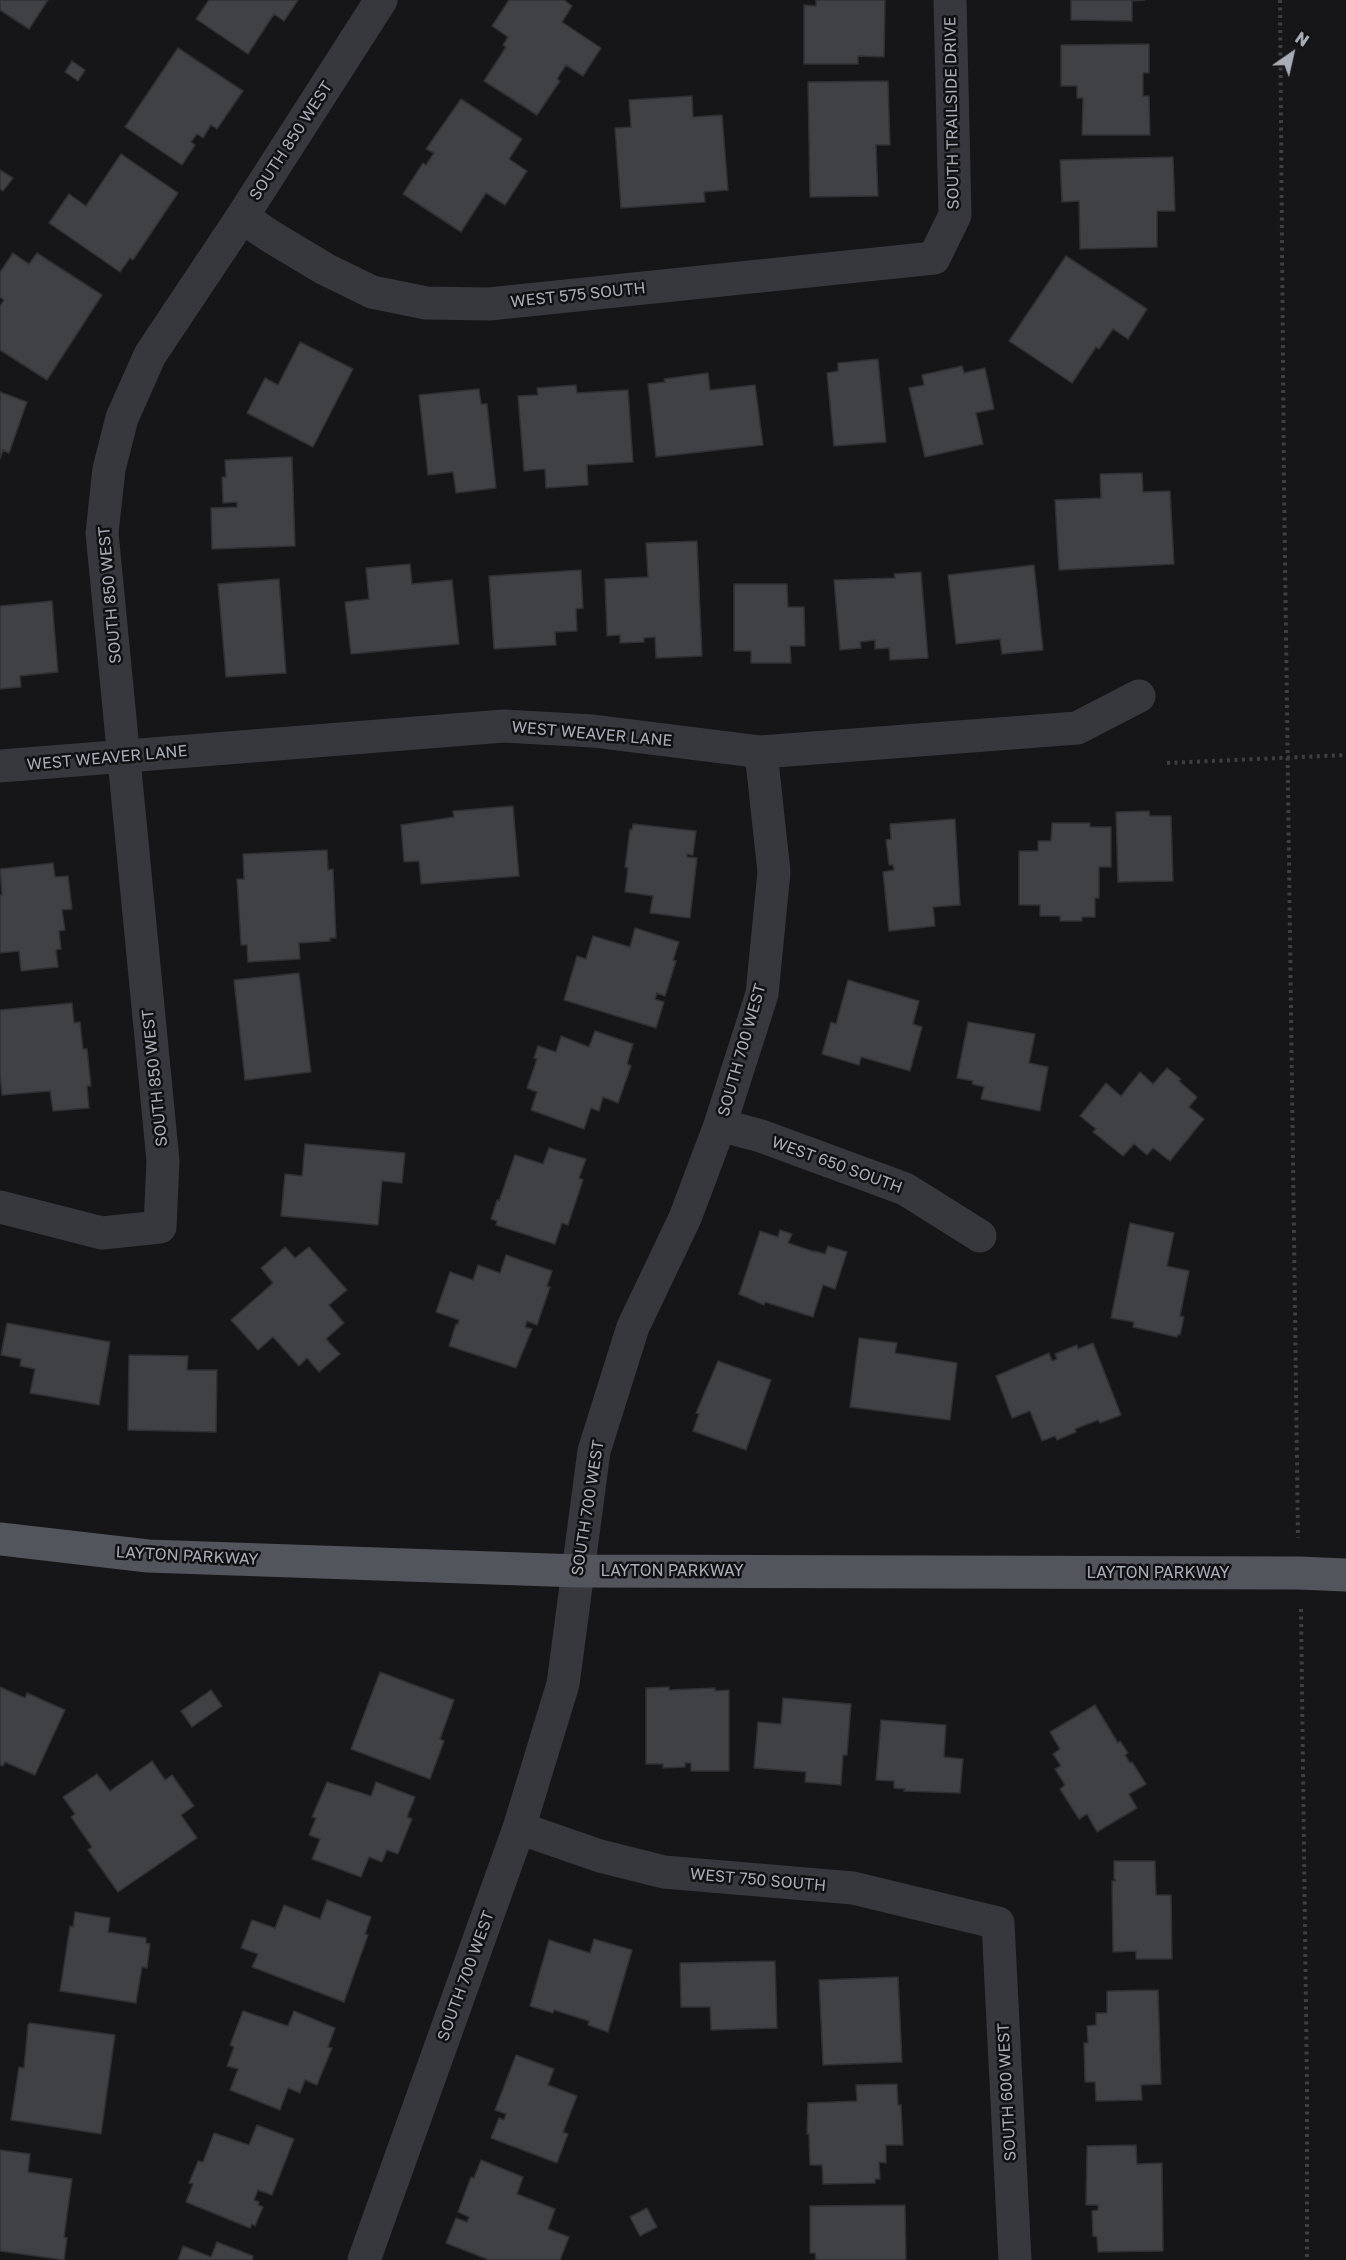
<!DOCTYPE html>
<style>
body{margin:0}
#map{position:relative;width:1346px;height:2260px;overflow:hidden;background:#161618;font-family:"Golos Text",sans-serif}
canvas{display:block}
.north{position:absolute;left:1262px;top:24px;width:60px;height:60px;-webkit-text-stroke:4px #111113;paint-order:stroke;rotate:34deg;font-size:16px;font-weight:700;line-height:24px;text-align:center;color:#a8adb8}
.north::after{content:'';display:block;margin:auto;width:21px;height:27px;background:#a8adb8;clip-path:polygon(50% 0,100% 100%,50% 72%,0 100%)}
</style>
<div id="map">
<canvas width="1346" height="2260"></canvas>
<div class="north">N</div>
</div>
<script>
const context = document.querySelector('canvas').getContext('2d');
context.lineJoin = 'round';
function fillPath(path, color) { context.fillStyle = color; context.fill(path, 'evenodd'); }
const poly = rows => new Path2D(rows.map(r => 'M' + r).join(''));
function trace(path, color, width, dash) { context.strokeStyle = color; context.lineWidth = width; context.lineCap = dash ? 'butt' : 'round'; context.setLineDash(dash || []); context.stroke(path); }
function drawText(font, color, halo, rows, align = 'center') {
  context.font = font + ' "Golos Text",sans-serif'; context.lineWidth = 5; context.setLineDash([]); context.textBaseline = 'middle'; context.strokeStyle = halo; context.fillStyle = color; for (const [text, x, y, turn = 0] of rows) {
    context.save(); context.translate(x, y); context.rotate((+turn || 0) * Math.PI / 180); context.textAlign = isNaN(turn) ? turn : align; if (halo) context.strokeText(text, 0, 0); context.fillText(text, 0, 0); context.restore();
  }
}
const building = poly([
 [0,0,48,0,29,29,0,10,0,0],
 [209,0,298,0,284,21,274,14,248,54,196,19,209,0],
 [509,0,564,0,572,6,562,22,601,48,583,76,566,65,557,79,560,81,537,115,484,81,506,47,503,45,508,37,492,26,509,0],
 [816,0,885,0,884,57,858,56,858,64,804,64,804,5,816,6,816,0],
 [1071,0,1145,0,1132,1,1132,21,1071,20,1071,0],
 [1149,44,1149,73,1143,73,1143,96,1149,96,1150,135,1082,135,1083,98,1077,98,1077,86,1061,86,1061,45,1149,44],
 [178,48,243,91,217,129,211,125,203,138,197,134,191,142,195,145,182,165,125,127,178,48],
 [72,61,85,70,78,81,65,72,72,61],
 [888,81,890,145,876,145,878,196,810,197,808,82,888,81],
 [692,96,693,117,722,115,728,190,704,192,705,202,621,208,615,128,631,127,629,100,692,96],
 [461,99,522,139,509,159,527,171,505,205,486,193,461,232,403,194,423,163,426,165,434,153,426,149,461,99],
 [121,154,178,193,133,260,130,258,120,272,49,223,69,194,86,206,121,154],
 [1173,157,1175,211,1157,211,1157,247,1080,249,1079,201,1062,202,1060,160,1173,157],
 [0,170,13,178,3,191,0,189,0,170],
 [13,253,29,264,37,253,102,295,47,380,0,350,0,306,4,300,0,297,0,272,13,253],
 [1066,256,1147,309,1128,339,1113,329,1099,349,1096,347,1072,383,1009,341,1066,256],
 [300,342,353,369,313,447,247,413,265,378,278,385,300,342],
 [878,359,886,442,834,446,827,373,838,371,838,363,878,359],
 [962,366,964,373,985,368,994,409,976,413,983,444,925,457,909,388,924,385,922,375,962,366],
 [708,373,710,390,755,385,763,445,656,457,648,384,665,382,664,379,708,373],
 [576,385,577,393,628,390,633,462,587,465,588,485,546,488,545,469,524,471,518,396,538,395,537,388,576,385],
 [479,389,481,404,487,404,496,488,456,493,453,472,428,475,419,395,479,389],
 [0,392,27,402,9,453,3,450,0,459,0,392],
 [292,457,295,546,212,549,211,508,237,507,237,502,223,503,222,477,226,477,225,460,292,457],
 [1142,473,1143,492,1170,491,1174,564,1059,570,1055,500,1101,498,1100,474,1142,473],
 [697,541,702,656,656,658,655,637,644,638,644,642,620,643,620,635,607,636,605,579,648,577,646,543,697,541],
 [410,564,412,584,452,580,459,644,351,654,345,602,369,599,366,568,410,564],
 [1034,565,1043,650,1002,654,1000,639,956,644,948,575,1034,565],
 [581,570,583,608,576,609,577,631,555,632,556,645,494,649,489,576,581,570],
 [921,572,928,658,890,660,889,648,875,649,875,640,860,642,861,648,840,650,834,580,895,578,894,574,921,572],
 [279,579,286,673,226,677,218,584,279,579],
 [734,584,787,584,788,607,804,607,805,646,790,646,791,663,751,663,751,651,734,651,734,584],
 [52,601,58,672,20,676,21,687,0,689,0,606,52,601],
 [513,806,519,876,421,884,419,861,404,862,401,825,454,817,453,811,513,806],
 [1149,811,1150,816,1171,816,1173,881,1118,882,1116,812,1149,811],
 [955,819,960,905,933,907,935,926,889,931,883,872,894,870,893,865,889,865,886,840,891,839,890,824,955,819],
 [1052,823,1090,823,1090,827,1111,827,1111,867,1099,867,1099,898,1095,898,1095,917,1082,917,1082,921,1060,921,1060,916,1040,916,1040,905,1019,905,1019,851,1038,851,1038,841,1051,841,1052,823],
 [633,824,696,831,693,855,687,854,687,857,697,858,690,918,650,913,653,896,625,892,628,868,625,867,630,829,632,830,633,824],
 [327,850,328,870,333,869,336,938,330,938,330,941,299,943,300,959,248,962,247,945,241,945,237,879,244,879,243,854,327,850],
 [53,863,55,877,68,876,72,909,62,910,65,930,59,931,61,949,56,950,58,967,21,971,19,951,0,953,0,895,2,895,0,869,53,863],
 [635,928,679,942,673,960,676,961,665,996,657,993,655,999,664,1002,656,1028,564,1000,577,956,586,959,593,936,630,947,635,928],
 [299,973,311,1072,245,1080,234,980,299,973],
 [848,980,919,1001,913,1024,922,1027,910,1071,861,1057,859,1065,822,1054,831,1022,836,1024,848,980],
 [72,1003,74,1023,80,1022,83,1049,87,1049,91,1086,87,1086,89,1108,53,1111,50,1091,2,1095,0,1073,0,1010,72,1003],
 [968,1022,1035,1034,1029,1063,1048,1067,1040,1111,981,1099,984,1087,972,1084,973,1081,957,1078,968,1022],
 [595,1031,633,1044,627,1064,631,1066,618,1103,603,1097,599,1111,591,1108,584,1129,531,1110,537,1092,527,1088,537,1059,534,1058,538,1046,556,1052,561,1036,589,1047,595,1031],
 [1167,1068,1181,1079,1179,1081,1197,1097,1189,1107,1204,1119,1170,1161,1153,1148,1147,1155,1134,1144,1123,1156,1093,1132,1096,1129,1080,1116,1106,1083,1121,1096,1140,1072,1153,1084,1167,1068],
 [305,1144,405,1153,402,1183,382,1181,378,1225,281,1216,285,1174,302,1176,305,1144],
 [549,1148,586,1159,579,1178,583,1180,568,1225,562,1223,555,1244,496,1225,497,1221,491,1219,497,1200,499,1201,515,1155,543,1164,549,1148],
 [1130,1223,1174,1233,1167,1266,1189,1271,1180,1316,1184,1317,1180,1335,1178,1334,1177,1337,1133,1327,1134,1322,1111,1318,1130,1223],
 [780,1230,792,1234,788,1243,815,1252,815,1251,825,1254,828,1246,847,1252,835,1289,823,1285,813,1317,765,1302,764,1305,739,1294,760,1231,778,1237,780,1230],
 [285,1247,295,1258,309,1247,347,1290,329,1305,344,1323,326,1339,340,1354,319,1372,307,1358,299,1366,273,1337,258,1350,231,1320,273,1283,261,1268,285,1247],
 [506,1255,552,1271,547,1286,550,1287,537,1325,527,1321,525,1327,532,1329,516,1368,449,1346,456,1324,458,1324,459,1320,436,1312,450,1272,473,1280,478,1265,500,1273,506,1255],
 [7,1323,110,1342,99,1405,30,1393,35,1369,20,1366,21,1359,1,1355,7,1323],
 [859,1338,897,1343,895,1353,957,1363,950,1420,850,1407,859,1338],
 [1093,1343,1121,1415,1100,1423,1098,1420,1075,1429,1076,1432,1057,1440,1055,1436,1042,1441,1030,1411,1012,1418,996,1376,1049,1353,1052,1361,1057,1359,1055,1354,1077,1345,1078,1349,1093,1343],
 [129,1355,188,1356,187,1370,217,1370,216,1432,128,1430,129,1355],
 [718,1361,771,1380,746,1450,693,1431,699,1414,696,1413,718,1361],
 [380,1672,454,1700,440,1739,444,1741,430,1779,351,1749,380,1672],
 [0,1687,25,1698,27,1693,65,1710,35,1775,5,1762,3,1766,0,1765,0,1687],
 [669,1687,669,1690,715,1688,715,1691,729,1690,729,1771,691,1771,691,1763,685,1763,685,1767,663,1768,663,1764,646,1764,646,1688,669,1687],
 [211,1690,222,1706,192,1727,181,1711,211,1690],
 [783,1698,851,1704,847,1755,843,1755,841,1785,805,1782,806,1772,754,1768,758,1722,781,1724,783,1698],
 [1095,1705,1118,1743,1120,1741,1128,1753,1125,1755,1130,1763,1132,1762,1146,1784,1129,1794,1137,1808,1097,1832,1087,1814,1079,1819,1060,1789,1065,1785,1055,1769,1061,1766,1053,1754,1060,1749,1050,1732,1095,1705],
 [881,1720,946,1725,944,1757,963,1759,960,1793,904,1791,905,1789,894,1788,894,1781,876,1780,881,1720],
 [152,1761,165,1780,172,1775,194,1806,181,1815,197,1838,118,1892,88,1850,92,1847,71,1817,75,1814,63,1797,97,1774,110,1791,152,1761],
 [327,1782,371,1796,376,1782,415,1797,407,1817,412,1819,398,1854,387,1850,382,1862,369,1857,361,1877,312,1859,320,1839,309,1835,316,1818,312,1817,327,1782],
 [1114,1861,1155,1861,1156,1895,1171,1895,1172,1959,1136,1959,1136,1951,1113,1952,1112,1881,1116,1881,1114,1878,1114,1861],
 [327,1900,371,1917,365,1934,368,1935,344,2002,252,1967,258,1954,241,1948,252,1920,275,1928,284,1905,320,1919,327,1900],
 [75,1912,110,1918,108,1932,146,1938,146,1943,150,1944,147,1968,142,1967,136,2003,60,1991,70,1926,73,1927,75,1912],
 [594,1939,632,1950,608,2032,588,2025,589,2021,554,2010,553,2013,530,2006,549,1940,590,1953,594,1939],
 [775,1961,777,2028,711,2030,710,2007,681,2007,680,1963,775,1961],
 [898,1977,902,2062,823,2065,819,1980,898,1977],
 [1158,1990,1161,2084,1141,2085,1142,2100,1096,2101,1095,2082,1085,2082,1084,2043,1088,2043,1087,2026,1096,2025,1096,2013,1107,2013,1107,1991,1158,1990],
 [243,2011,288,2026,294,2011,335,2028,328,2047,332,2048,317,2085,305,2080,300,2093,288,2088,280,2110,230,2090,238,2069,227,2066,234,2047,230,2045,243,2011],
 [30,2023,115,2035,101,2134,11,2120,19,2067,24,2068,28,2025,30,2023],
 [516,2055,554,2069,548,2085,577,2096,563,2132,568,2134,557,2163,491,2138,499,2118,504,2120,506,2114,495,2110,516,2055],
 [897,2084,898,2105,901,2105,903,2145,886,2145,886,2163,879,2162,880,2179,875,2179,875,2183,823,2184,822,2165,810,2165,809,2134,807,2134,808,2103,857,2101,856,2085,897,2084],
 [257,2125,294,2139,272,2195,258,2190,254,2200,259,2202,258,2205,263,2207,255,2226,252,2224,250,2228,186,2202,193,2184,189,2183,198,2161,203,2162,214,2133,249,2145,257,2125],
 [1136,2145,1137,2164,1162,2163,1163,2251,1098,2252,1097,2237,1093,2236,1092,2211,1098,2210,1098,2205,1086,2205,1087,2146,1136,2145],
 [0,2150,30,2154,28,2172,72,2179,64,2237,67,2238,64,2260,0,2251,0,2150],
 [481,2160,523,2177,517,2194,555,2209,548,2229,569,2237,560,2260,489,2260,446,2243,456,2218,467,2222,469,2217,458,2212,471,2177,474,2178,481,2160],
 [905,2205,906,2260,816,2260,815,2253,810,2253,810,2206,905,2205],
 [647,2208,657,2227,640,2236,630,2217,647,2208],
 [217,2242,253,2256,252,2260,178,2260,183,2246,211,2257,217,2242]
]);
const path = poly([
 [1280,0,1284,483,1298,1538],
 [1167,763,1346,755],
 [1301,1609,1307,2088,1307,2260]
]);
const minor = poly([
 [242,217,270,236,325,269,372,292,426,303,489,304,934,258,955,215,950,0],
 [0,766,504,726,593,731,761,752,1077,728,1139,696],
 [720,1125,761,1136,905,1189,980,1236],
 [0,1207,102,1233,160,1227,163,1161,102,533,109,469,122,418,150,355,242,217,381,0],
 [519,1828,600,1856,664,1872,853,1888,998,1923,1015,2260],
 [364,2260,519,1828,563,1684,594,1451,633,1327,685,1218,720,1125,762,994,774,872,761,752]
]);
const major = poly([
 [0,1539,148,1556,579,1571,1299,1573,1346,1575]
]);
const streetNames = [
 ["SOUTH TRAILSIDE DRIVE",952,113,-91],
 ["SOUTH 850 WEST",291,141,-57],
 ["WEST 575 SOUTH",578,295,-6],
 ["SOUTH 850 WEST",110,595,-95],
 ["WEST WEAVER LANE",592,734,5],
 ["WEST WEAVER LANE",107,758,-5],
 ["SOUTH 700 WEST",742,1050,-74],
 ["SOUTH 850 WEST",155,1078,-96],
 ["WEST 650 SOUTH",837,1165,20],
 ["SOUTH 700 WEST",588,1508,-81],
 ["LAYTON PARKWAY",187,1556,3],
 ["LAYTON PARKWAY",672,1571],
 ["LAYTON PARKWAY",1158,1573],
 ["WEST 750 SOUTH",758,1880,5],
 ["SOUTH 700 WEST",466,1976,-70],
 ["SOUTH 600 WEST",1007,2092,-93]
];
fillPath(building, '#404145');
trace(building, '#303034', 1.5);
trace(path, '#3d3f44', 4, [3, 4.5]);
trace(minor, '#37383d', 33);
trace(major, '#53555c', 33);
drawText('16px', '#a8adb8', '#111113', streetNames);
</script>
